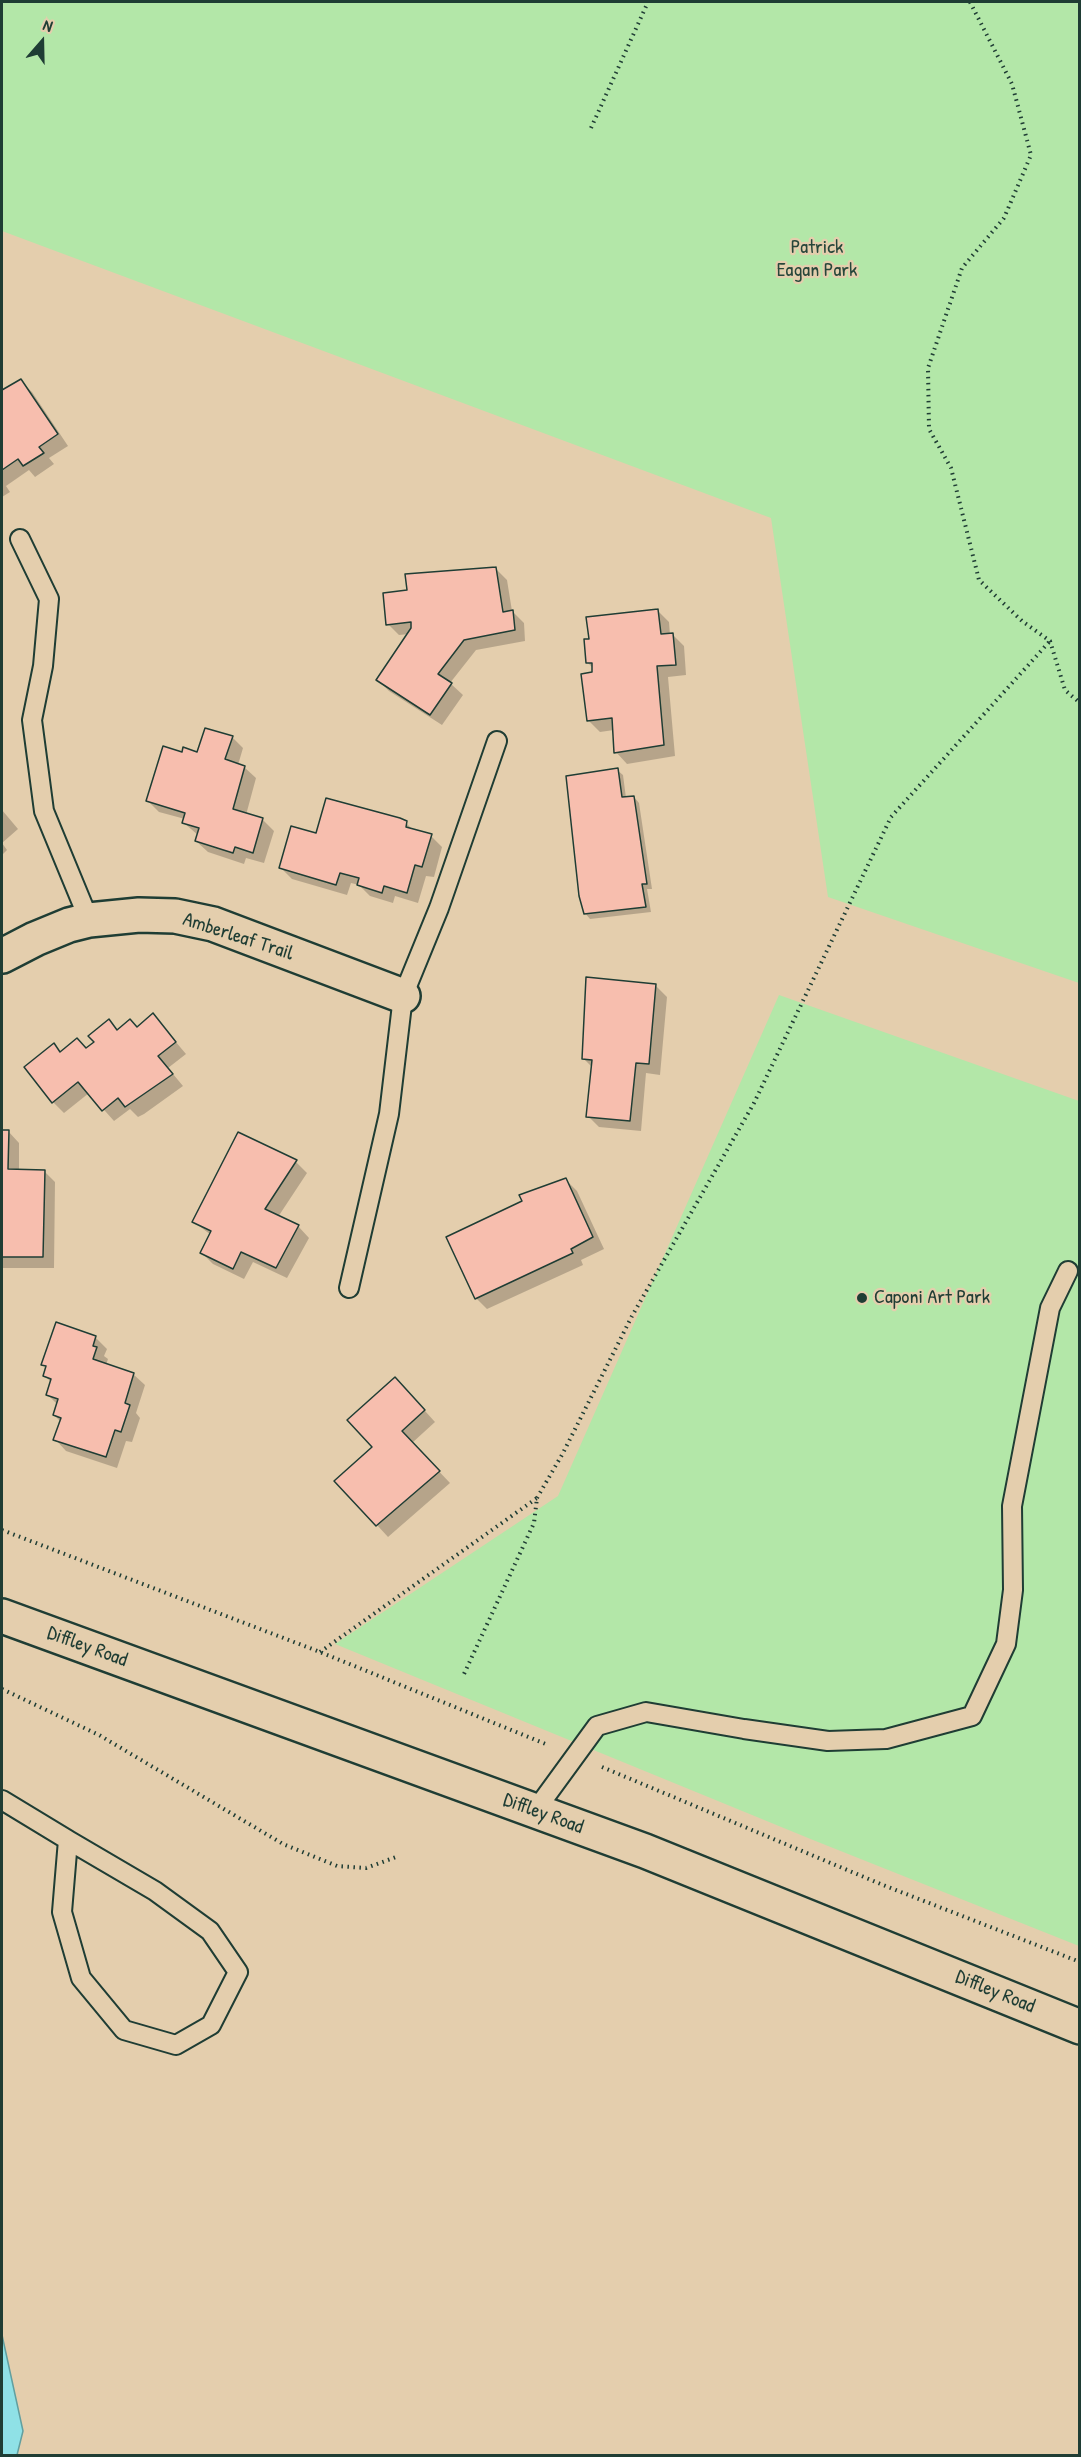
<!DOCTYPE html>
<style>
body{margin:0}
#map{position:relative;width:1081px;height:2457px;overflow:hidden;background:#e4cead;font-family:"Patrick Hand",sans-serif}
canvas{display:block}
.frame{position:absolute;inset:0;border:3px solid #1f3d34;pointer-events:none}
.north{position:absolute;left:12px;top:12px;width:60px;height:60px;-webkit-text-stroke:4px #e4cead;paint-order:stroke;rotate:20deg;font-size:16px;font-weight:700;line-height:24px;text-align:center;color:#1f3d34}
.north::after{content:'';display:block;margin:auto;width:21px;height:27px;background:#1f3d34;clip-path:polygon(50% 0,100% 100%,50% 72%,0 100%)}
</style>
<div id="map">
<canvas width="1081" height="2457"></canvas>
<div class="frame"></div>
<div class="north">N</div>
</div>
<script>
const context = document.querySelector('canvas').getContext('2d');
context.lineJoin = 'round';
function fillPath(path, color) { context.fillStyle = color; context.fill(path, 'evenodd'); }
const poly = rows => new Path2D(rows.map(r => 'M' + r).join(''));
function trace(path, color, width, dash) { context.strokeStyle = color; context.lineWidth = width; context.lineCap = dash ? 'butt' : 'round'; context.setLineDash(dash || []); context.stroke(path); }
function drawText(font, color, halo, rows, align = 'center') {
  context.font = font + ' "Patrick Hand",sans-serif'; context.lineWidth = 4.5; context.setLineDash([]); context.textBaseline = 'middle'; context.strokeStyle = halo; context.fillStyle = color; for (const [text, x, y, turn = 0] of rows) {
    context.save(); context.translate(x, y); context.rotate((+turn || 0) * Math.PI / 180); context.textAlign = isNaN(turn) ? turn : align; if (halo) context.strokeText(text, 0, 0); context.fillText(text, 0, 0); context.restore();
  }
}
const green = poly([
 [2,2,1079,2,1079,983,828,897,771,518,2,231],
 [779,995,1079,1101,1079,1946,813,1840,335,1644,558,1496]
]);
const water = poly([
 [2,2335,23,2431,17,2455,2,2455,2,2335]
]);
const shadow = poly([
 [20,381,32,392,68,446,49,458,54,464,35,477,29,470,6,486,10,492,2,497,2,393],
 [495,568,507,580,512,611,524,623,525,641,476,650,450,683,463,695,442,725,389,691,378,680,409,634,399,635,388,624,409,591],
 [658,611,669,622,670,635,673,635,684,646,686,675,668,677,675,756,627,764,616,752,614,730,600,732,589,721,593,668,587,662],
 [232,737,243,748,238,765,244,767,256,778,246,815,263,820,274,831,264,863,246,858,244,864,208,852,196,841,198,835,184,823,185,819,159,812,148,801,183,754,198,753],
 [617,770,623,775,626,798,634,797,639,803,652,889,647,889,651,912,590,919,585,913],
 [2,810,18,829,2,843,7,850,2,855],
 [406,823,414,831,431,836,442,847,434,877,426,876,418,903,395,896,393,903,370,896,359,885,351,883,347,895,292,879,281,868,317,835],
 [656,986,667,997,660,1075,646,1073,641,1131,599,1127,588,1116,593,1068,583,1058],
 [153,1015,186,1054,168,1068,183,1086,144,1114,138,1117,130,1109,114,1121,89,1093,64,1113,53,1102,54,1045,61,1053,87,1049,96,1042,109,1021,118,1031,138,1028],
 [2,1131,8,1131,19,1143,19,1170,44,1171,55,1182,54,1268,2,1268],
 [239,1134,296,1162,307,1173,278,1217,298,1226,309,1238,287,1278,253,1262,244,1279,213,1264,202,1253,211,1235,194,1222],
 [566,1180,577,1191,604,1249,581,1260,583,1265,487,1309,476,1298],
 [95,1337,107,1349,104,1356,108,1359,106,1365,133,1374,145,1385,136,1413,140,1418,132,1442,126,1441,117,1468,66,1451,55,1439,61,1422,54,1415,58,1405,48,1395,52,1383,45,1376,47,1368,43,1364],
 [406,1390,435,1422,412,1443,450,1483,388,1537,377,1525]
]);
const building = poly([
 [21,379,58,434,39,447,44,453,23,466,18,459,2,470,2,390,21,379],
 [496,567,503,612,513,610,515,630,464,640,438,674,452,683,430,715,376,680,411,628,411,622,386,625,383,593,407,590,405,574,496,567],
 [658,609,661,634,673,633,676,665,657,666,664,745,614,753,612,718,587,721,581,674,592,672,592,663,586,663,584,639,589,639,586,617,658,609],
 [205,728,233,736,225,759,245,766,233,809,263,818,253,853,235,847,233,853,195,841,199,828,182,823,185,813,146,801,163,746,182,752,183,747,197,752,205,728],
 [618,768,622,797,634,796,647,884,642,884,646,907,584,914,579,896,566,776,618,768],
 [326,798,400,818,407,821,406,827,432,834,422,867,415,865,407,893,384,886,382,893,357,885,359,878,340,873,336,885,279,868,291,826,316,833,326,798],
 [586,977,656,984,649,1064,636,1063,630,1121,586,1117,592,1060,582,1059,586,977],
 [153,1013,176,1042,158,1056,173,1074,125,1107,118,1098,102,1111,78,1082,52,1103,24,1067,54,1043,60,1052,77,1038,86,1048,94,1042,88,1036,109,1019,117,1030,130,1019,137,1027,153,1013],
 [2,1130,9,1130,8,1169,45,1170,43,1257,2,1257,2,1130],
 [238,1132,297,1160,265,1209,299,1225,276,1268,241,1252,233,1269,200,1253,211,1231,192,1222,238,1132],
 [566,1178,593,1237,571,1249,573,1253,475,1299,446,1237,522,1201,519,1195,566,1178],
 [56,1322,96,1336,93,1346,97,1347,93,1359,134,1373,125,1403,130,1405,121,1432,115,1430,106,1457,53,1440,61,1418,53,1415,58,1399,46,1395,51,1379,43,1376,46,1366,41,1365,56,1322],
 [395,1377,425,1410,402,1431,440,1471,376,1526,334,1481,372,1447,347,1420,395,1377]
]);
const path = poly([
 [970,2,1012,84,1031,155,1004,218,962,268,928,368,929,429,951,468,979,580,1022,621,1050,641,1065,690,1080,703],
 [591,128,648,2],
 [537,1498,563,1453,632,1316,754,1103,891,817,1050,641],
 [2,1530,320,1652,548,1745],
 [320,1652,537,1498,534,1523,464,1674],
 [2,1689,99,1735,283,1844,337,1866,366,1868,399,1856],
 [602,1767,883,1885,1080,1962]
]);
const lane = poly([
 [20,539,49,599,43,666,32,720,44,811,89,920],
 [349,1288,389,1114,403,996,439,908,497,741],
 [2,1800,68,1840],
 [535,1811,597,1726,646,1712,744,1729,828,1741,886,1739,972,1716,1006,1644,1013,1590,1012,1506,1050,1308,1068,1271],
 [68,1840,155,1891,210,1931,238,1972,211,2025,176,2045,124,2030,81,1978,62,1912,68,1840]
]);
const street = poly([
 [2,956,35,939,69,925,89,920,139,915,175,916,213,924,403,996]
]);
const secondary = poly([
 [2,1616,645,1851,1080,2027]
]);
const markers = [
 [862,1298,6,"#1f3d34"]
];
const parkNames = [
 ["Patrick",817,248],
 ["Eagan Park",817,271]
];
const streetNames = [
 ["Amberleaf Trail",238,937,18],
 ["Diffley Road",87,1647,20],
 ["Diffley Road",543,1814,20],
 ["Diffley Road",995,1992,22]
];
const poiNames = [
 ["Caponi Art Park",874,1298]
];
fillPath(green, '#b3e7a8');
fillPath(water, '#8fe1e6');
trace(water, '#629f9f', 1.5);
fillPath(shadow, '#0003');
fillPath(building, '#f7beae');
trace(building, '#1f3d34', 1.5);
trace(lane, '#1f3d34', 22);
trace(street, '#1f3d34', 38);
trace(secondary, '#1f3d34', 38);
trace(path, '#1f3d34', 4, [1.5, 4.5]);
trace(lane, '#e4cead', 18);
trace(street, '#e4cead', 33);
trace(secondary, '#e4cead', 33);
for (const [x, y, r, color] of markers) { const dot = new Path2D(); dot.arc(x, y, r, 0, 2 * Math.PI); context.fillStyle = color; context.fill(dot); trace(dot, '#e4cead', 2); }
drawText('20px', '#26463a', '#e4cead', parkNames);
drawText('20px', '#1f3d34', '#e4cead', streetNames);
drawText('20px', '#1f3d34', '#e4cead', poiNames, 'left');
</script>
